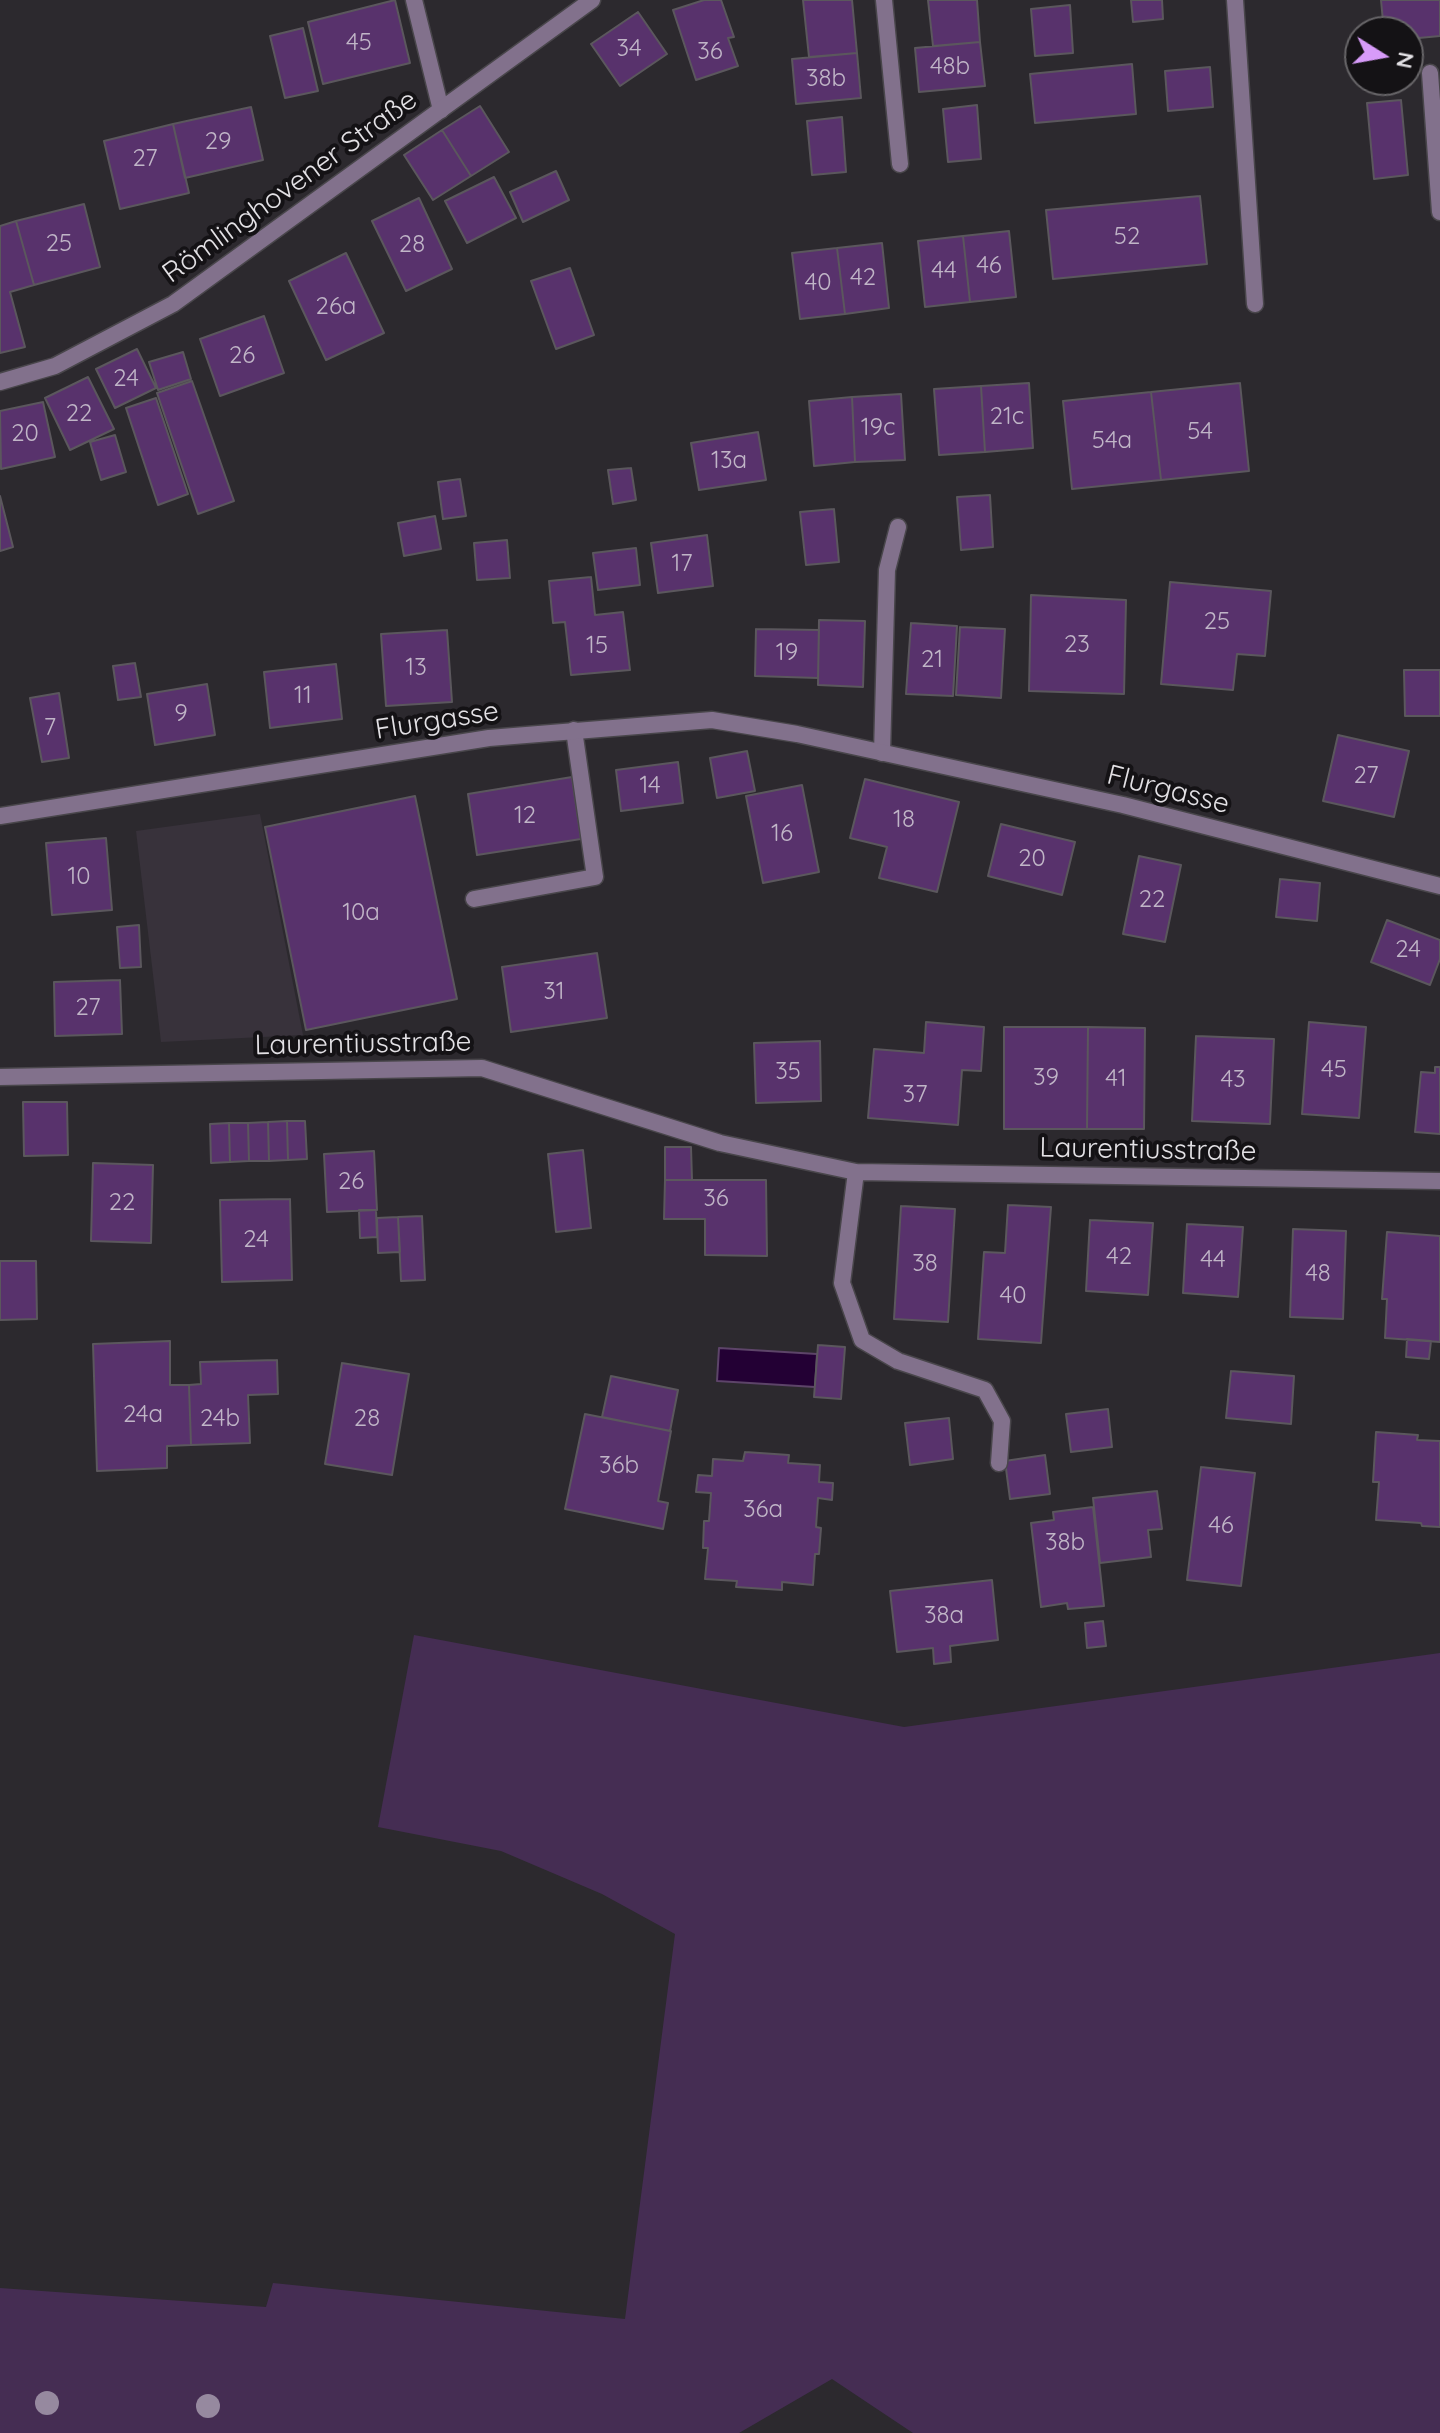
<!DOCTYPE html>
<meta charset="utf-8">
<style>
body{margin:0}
#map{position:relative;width:1440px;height:2433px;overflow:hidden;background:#2c292e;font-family:Quicksand,sans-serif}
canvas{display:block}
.north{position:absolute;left:1344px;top:16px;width:80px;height:80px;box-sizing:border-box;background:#141215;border:2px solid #676568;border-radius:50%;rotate:101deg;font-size:22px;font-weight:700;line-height:32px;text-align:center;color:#e3e1e5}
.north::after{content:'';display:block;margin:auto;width:28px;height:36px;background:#d79bf9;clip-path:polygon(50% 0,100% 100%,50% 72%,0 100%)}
</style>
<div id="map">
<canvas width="1440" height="2433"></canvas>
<div class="north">N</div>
</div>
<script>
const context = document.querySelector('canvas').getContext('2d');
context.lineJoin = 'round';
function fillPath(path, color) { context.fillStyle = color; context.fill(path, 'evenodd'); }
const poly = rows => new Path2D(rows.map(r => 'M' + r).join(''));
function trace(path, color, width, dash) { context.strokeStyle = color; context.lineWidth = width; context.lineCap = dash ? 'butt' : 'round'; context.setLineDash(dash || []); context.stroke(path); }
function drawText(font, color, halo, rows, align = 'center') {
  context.font = font + ' Quicksand,sans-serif'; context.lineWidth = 8; context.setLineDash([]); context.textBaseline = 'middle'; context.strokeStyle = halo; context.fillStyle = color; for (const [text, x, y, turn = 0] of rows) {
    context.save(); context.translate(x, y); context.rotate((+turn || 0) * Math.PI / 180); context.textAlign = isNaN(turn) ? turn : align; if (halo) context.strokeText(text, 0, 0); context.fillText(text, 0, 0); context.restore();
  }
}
const built = poly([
 [260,814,303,1035,161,1042,136,831]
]);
const green = poly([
 [414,1635,904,1727,1440,1653,1440,2433,913,2433,832,2379,739,2433,0,2433,0,2288,266,2307,273,2283,625,2319,675,1934,602,1894,501,1851,378,1827]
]);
const water = poly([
 [719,1348,817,1354,815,1387,717,1381,719,1348]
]);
const building = poly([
 [395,0,410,63,323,84,308,22,395,0],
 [704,0,721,0,734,37,728,38,738,66,696,80,673,10,704,0],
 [803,0,852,0,857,53,809,57,803,0],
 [928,0,977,0,980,42,933,46,928,0],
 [1131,0,1162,0,1163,19,1133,22,1131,0],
 [1381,0,1440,0,1440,36,1408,39,1408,32,1384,32,1381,0],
 [1070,5,1073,53,1035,56,1031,9,1070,5],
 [638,12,667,54,620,86,591,44,638,12],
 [303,28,318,91,285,98,270,36,303,28],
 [980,42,985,86,919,92,915,48,980,42],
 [857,53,861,98,796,104,792,59,857,53],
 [1132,64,1136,114,1035,123,1030,74,1132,64],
 [1210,67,1213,107,1168,111,1165,71,1210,67],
 [1401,100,1408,175,1374,179,1367,103,1401,100],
 [977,105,981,159,948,162,943,109,977,105],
 [480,106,509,152,471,176,442,130,480,106],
 [251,107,263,160,185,178,173,124,251,107],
 [842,117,846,172,812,175,807,121,842,117],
 [173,124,189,193,120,209,104,141,173,124],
 [442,130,471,176,433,200,404,155,442,130],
 [556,171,569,200,523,222,510,192,556,171],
 [494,177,516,218,467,243,445,201,494,177],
 [1200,196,1207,264,1053,279,1046,210,1200,196],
 [419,198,452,269,406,291,372,221,419,198],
 [84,204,100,267,34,285,16,221,84,204],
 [16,221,34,285,10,292,25,347,0,353,0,226,16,221],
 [1009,231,1016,297,970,302,963,236,1009,231],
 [963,236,970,302,925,307,918,241,963,236],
 [882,243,889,308,845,314,837,248,882,243],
 [837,248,845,314,800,319,792,253,837,248],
 [346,253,384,333,326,360,289,281,346,253],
 [570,268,594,335,556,349,531,281,570,268],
 [264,316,284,373,220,396,200,339,264,316],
 [137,349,156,388,115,408,96,369,137,349],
 [183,352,191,379,158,390,149,362,183,352],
 [88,377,114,429,70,450,45,398,88,377],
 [192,381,234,501,198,514,157,393,192,381],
 [1029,383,1033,448,985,452,981,386,1029,383],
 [1240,383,1249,471,1161,480,1151,392,1240,383],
 [981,386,985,452,939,455,934,389,981,386],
 [1151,392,1161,480,1072,489,1063,401,1151,392],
 [901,394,905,460,855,462,852,397,901,394],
 [852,397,855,462,814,466,809,401,852,397],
 [156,398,188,494,158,505,126,408,156,398],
 [43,402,55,457,1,469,0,411,43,402],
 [758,432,766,480,699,490,691,443,758,432],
 [115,435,126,472,101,480,90,442,115,435],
 [631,468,636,500,613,504,608,470,631,468],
 [460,479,466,516,443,519,438,482,460,479],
 [990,495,993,547,961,550,957,497,990,495],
 [0,496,13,547,0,551,0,496],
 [834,509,839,562,806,565,800,512,834,509],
 [435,516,441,549,404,556,398,523,435,516],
 [707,535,713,586,658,593,651,543,707,535],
 [507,540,510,578,477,580,474,543,507,540],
 [636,548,640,585,598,590,593,553,636,548],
 [591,577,595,615,623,612,630,670,571,675,565,622,553,623,549,581,591,577],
 [1170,582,1271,591,1265,656,1237,654,1233,690,1161,684,1170,582],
 [1031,595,1126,600,1124,694,1029,691,1031,595],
 [819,620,865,621,863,687,818,685,819,620],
 [911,623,957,626,953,696,906,694,911,623],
 [960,627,1005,629,1001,698,956,695,960,627],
 [756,629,819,630,818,678,755,676,756,629],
 [447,630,452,702,386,706,381,634,447,630],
 [135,663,141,697,118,700,113,666,135,663],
 [336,664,342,719,270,728,264,672,336,664],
 [1404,670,1440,670,1440,716,1405,716,1404,670],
 [207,684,215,735,155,745,147,694,207,684],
 [59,693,69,758,42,762,30,698,59,693],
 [1338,735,1409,751,1394,817,1323,801,1338,735],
 [747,751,755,791,717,798,710,758,747,751],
 [678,762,683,803,621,811,616,770,678,762],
 [572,777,581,839,477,855,468,794,572,777],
 [865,779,959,802,937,892,879,878,887,847,850,838,865,779],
 [802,785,819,872,763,883,746,796,802,785],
 [415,796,457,999,306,1030,265,827,415,796],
 [1001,824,1075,842,1062,895,988,876,1001,824],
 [106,838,112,910,52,915,46,843,106,838],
 [1139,856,1181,865,1165,942,1123,934,1139,856],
 [1280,879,1320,883,1317,921,1276,917,1280,879],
 [1387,920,1440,940,1440,959,1430,985,1371,962,1387,920],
 [139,925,141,967,120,968,117,927,139,925],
 [597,953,607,1018,511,1032,502,967,597,953],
 [120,980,122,1034,55,1036,54,982,120,980],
 [926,1022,984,1027,981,1071,962,1070,958,1125,868,1118,874,1049,924,1053,926,1022],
 [1309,1022,1366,1027,1359,1118,1302,1114,1309,1022],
 [1004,1027,1088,1027,1087,1129,1004,1129,1004,1027],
 [1088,1027,1145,1028,1144,1129,1087,1129,1088,1027],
 [1196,1036,1274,1039,1270,1124,1192,1121,1196,1036],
 [820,1041,821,1101,756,1103,754,1043,820,1041],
 [1435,1067,1440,1067,1440,1134,1415,1132,1421,1072,1435,1073,1435,1067],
 [23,1102,67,1102,68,1155,24,1156,23,1102],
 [287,1121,305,1121,307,1159,288,1160,287,1121],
 [287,1121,288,1160,269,1161,268,1122,287,1121],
 [268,1122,269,1161,249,1161,248,1123,268,1122],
 [229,1123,248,1123,249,1161,230,1162,229,1123],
 [229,1123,230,1162,211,1163,210,1124,229,1123],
 [665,1147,691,1147,692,1180,665,1180,665,1147],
 [583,1150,591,1228,556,1232,548,1154,583,1150],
 [374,1151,377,1210,327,1212,324,1154,374,1151],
 [93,1163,153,1165,151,1243,91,1241,93,1163],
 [665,1180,766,1180,767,1256,705,1255,705,1219,664,1219,665,1180],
 [290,1199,292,1280,222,1282,220,1200,290,1199],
 [1008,1205,1051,1207,1041,1343,978,1339,984,1252,1005,1253,1008,1205],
 [901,1206,955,1209,948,1322,894,1319,901,1206],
 [359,1210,376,1210,377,1237,360,1238,359,1210],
 [422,1216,425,1280,401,1281,398,1217,422,1216],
 [398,1217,400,1252,378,1253,377,1218,398,1217],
 [1090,1220,1153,1223,1148,1295,1086,1291,1090,1220],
 [1187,1224,1243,1227,1238,1297,1183,1293,1187,1224],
 [1293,1229,1346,1231,1343,1319,1290,1317,1293,1229],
 [1387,1232,1440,1236,1440,1342,1385,1338,1387,1299,1382,1299,1387,1232],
 [0,1261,36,1261,37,1319,0,1320,0,1261],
 [1407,1339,1431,1341,1429,1359,1406,1357,1407,1339],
 [170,1341,170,1385,189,1385,191,1445,167,1446,167,1468,97,1471,93,1344,170,1341],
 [818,1345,845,1347,841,1399,814,1397,818,1345],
 [277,1360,278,1394,248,1395,250,1443,191,1445,189,1385,201,1384,200,1362,277,1360],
 [342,1363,409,1374,392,1475,325,1464,342,1363],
 [1231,1371,1294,1376,1291,1424,1226,1418,1231,1371],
 [611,1376,678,1390,670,1431,602,1417,611,1376],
 [1108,1409,1112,1447,1071,1452,1066,1414,1108,1409],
 [585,1414,671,1431,658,1501,668,1503,663,1529,565,1509,585,1414],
 [949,1418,953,1459,910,1465,905,1423,949,1418],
 [1376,1432,1418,1435,1417,1440,1440,1441,1440,1527,1422,1526,1421,1523,1376,1520,1379,1482,1373,1482,1376,1432],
 [745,1452,789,1455,788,1463,820,1465,819,1482,833,1483,832,1500,818,1498,816,1527,821,1528,819,1554,815,1554,813,1585,782,1582,782,1590,736,1587,737,1581,705,1579,708,1548,703,1548,704,1521,709,1521,711,1493,696,1492,698,1475,712,1476,713,1459,743,1461,745,1452],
 [1045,1455,1050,1494,1010,1499,1005,1461,1045,1455],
 [1201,1467,1255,1473,1241,1586,1187,1580,1201,1467],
 [1157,1491,1162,1529,1148,1530,1151,1557,1100,1563,1093,1498,1157,1491],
 [1093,1507,1104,1606,1068,1609,1067,1603,1041,1607,1031,1523,1054,1520,1053,1512,1093,1507],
 [992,1580,998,1640,950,1646,951,1662,934,1664,933,1648,897,1652,890,1591,992,1580],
 [1103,1621,1106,1646,1087,1648,1085,1623,1103,1621]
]);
const lane = poly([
 [414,0,441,110],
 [884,0,900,164],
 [1235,0,1255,304],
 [1430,73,1440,212],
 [882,753,887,570,898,527],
 [474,899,595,877,574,730]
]);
const street = poly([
 [0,382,55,366,173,304,592,0],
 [0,816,489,738,712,720,797,734,1123,805,1440,886],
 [0,1077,482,1068,720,1143,856,1172,1440,1181],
 [856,1172,842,1283,862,1340,898,1361,985,1390,1002,1421,999,1463]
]);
const trees = [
 [47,2403],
 [208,2406]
];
const numberNames = [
 ["45",359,43],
 ["34",629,49],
 ["36",710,52],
 ["48b",950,67],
 ["38b",826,79],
 ["29",218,142],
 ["27",145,159],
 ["52",1127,237],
 ["25",59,244],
 ["28",412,245],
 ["46",989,266],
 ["44",944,271],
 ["42",863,278],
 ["40",818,283],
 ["26a",336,307],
 ["26",242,356],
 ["24",126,379],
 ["22",79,414],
 ["21c",1007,417],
 ["19c",878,428],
 ["54",1200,432],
 ["20",25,434],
 ["54a",1112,441],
 ["13a",729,461],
 ["17",682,564],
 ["25",1217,622],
 ["23",1077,645],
 ["15",597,646],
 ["19",787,653],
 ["21",932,660],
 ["13",416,668],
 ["11",303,696],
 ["9",181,714],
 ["7",50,728],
 ["27",1366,776],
 ["14",650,786],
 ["12",525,816],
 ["18",904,820],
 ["16",782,834],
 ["20",1032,859],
 ["10",79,877],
 ["22",1152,900],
 ["10a",361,913],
 ["24",1408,950],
 ["31",554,992],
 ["27",88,1008],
 ["45",1334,1070],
 ["35",788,1072],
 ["39",1046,1078],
 ["41",1116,1079],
 ["43",1233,1080],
 ["37",915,1095],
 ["26",351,1182],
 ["36",716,1199],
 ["22",122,1203],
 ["24",256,1240],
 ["42",1119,1257],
 ["44",1213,1260],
 ["38",925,1264],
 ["48",1318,1274],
 ["40",1013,1296],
 ["24a",143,1415],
 ["24b",220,1419],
 ["28",367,1419],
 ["36b",619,1466],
 ["36a",763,1510],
 ["46",1221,1526],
 ["38b",1065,1543],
 ["38a",944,1616]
];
const streetNames = [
 ["Römlinghovener Straße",290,187,-36],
 ["Flurgasse",437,721,-9],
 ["Flurgasse",1168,790,14],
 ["Laurentiusstraße",363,1044,-1],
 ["Laurentiusstraße",1148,1150,1]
];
fillPath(built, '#38323b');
fillPath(green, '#452d53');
fillPath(water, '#230034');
trace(water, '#5d4469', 2);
fillPath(building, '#58326c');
trace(building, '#5b575d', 2);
trace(lane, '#49464b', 19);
trace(street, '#49464b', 19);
trace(lane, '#82718c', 16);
trace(street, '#82718c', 16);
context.fillStyle = '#96899f';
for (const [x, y] of trees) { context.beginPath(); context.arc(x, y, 12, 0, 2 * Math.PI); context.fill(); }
drawText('24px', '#c0b5c7', null, numberNames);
drawText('28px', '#e3e1e5', '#141215', streetNames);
</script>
